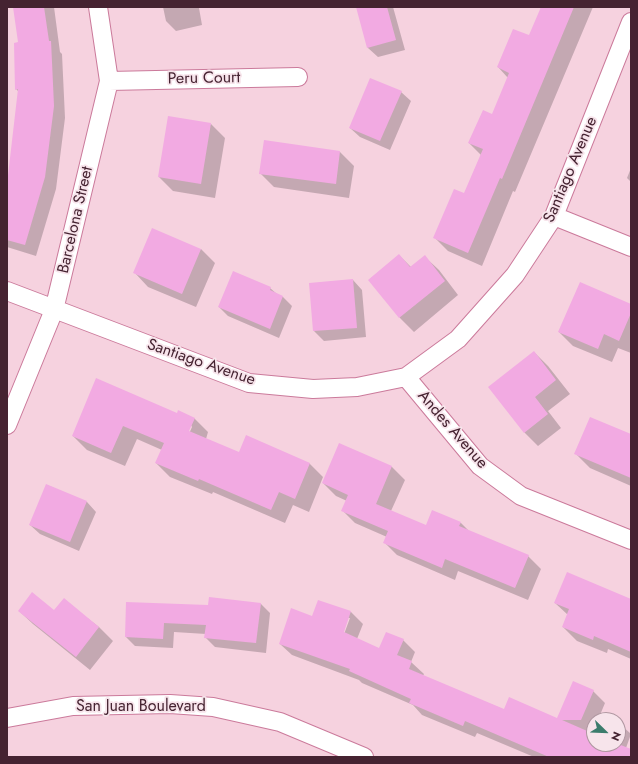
<!DOCTYPE html>
<style>
body{margin:0}
#map{position:relative;width:638px;height:764px;overflow:hidden;background:#f6d2df;font-family:Jost,sans-serif}
canvas{display:block}
.frame{position:absolute;inset:0;border:8px solid #452331;pointer-events:none}
.north{position:absolute;left:586px;top:712px;width:40px;height:40px;box-sizing:border-box;background:#f7e4eb;border:1px solid #b097a1;border-radius:50%;rotate:113deg;font-size:11px;font-weight:700;line-height:16px;text-align:center;color:#452331}
.north::after{content:'';display:block;margin:auto;width:14px;height:18px;background:#3c7c6c;clip-path:polygon(50% 0,100% 100%,50% 72%,0 100%)}
</style>
<div id="map">
<canvas width="638" height="764"></canvas>
<div class="frame"></div>
<div class="north">N</div>
</div>
<script>
const context = document.querySelector('canvas').getContext('2d');
context.lineJoin = 'round';
function fillPath(path, color) { context.fillStyle = color; context.fill(path, 'evenodd'); }
const poly = rows => new Path2D(rows.map(r => 'M' + r).join(''));
function trace(path, color, width, dash) { context.strokeStyle = color; context.lineWidth = width; context.lineCap = dash ? 'butt' : 'round'; context.setLineDash(dash || []); context.stroke(path); }
function drawText(font, color, halo, rows, align = 'center') {
  context.font = font + ' Jost,sans-serif'; context.lineWidth = 3.5; context.setLineDash([]); context.textBaseline = 'middle'; context.strokeStyle = halo; context.fillStyle = color; for (const [text, x, y, turn = 0] of rows) {
    context.save(); context.translate(x, y); context.rotate((+turn || 0) * Math.PI / 180); context.textAlign = isNaN(turn) ? turn : align; if (halo) context.strokeText(text, 0, 0); context.fillText(text, 0, 0); context.restore();
  }
}
const shadow = poly([
 [14,7,54,7,60,52,62,54,65,118,56,189,36,256,7,247,7,184,8,184,19,92,16,89,19,43],
 [163,7,204,7,199,8,202,25,176,31,166,21],
 [357,7,393,7,405,50,378,57,368,48],
 [540,7,593,7,515,192,513,191,482,266,448,251,435,238,464,195,481,155,469,143,493,115,508,78,498,67,529,37,541,9],
 [401,92,411,101,390,150,360,137,350,128],
 [211,124,225,138,215,198,173,191,159,177],
 [340,152,354,166,349,198,274,187,260,173],
 [631,168,631,182,627,178],
 [201,249,215,263,196,307,148,287,135,273],
 [399,255,411,267,425,257,439,270,458,295,414,332,400,318,369,280],
 [353,280,362,290,366,337,324,341,314,331,310,284],
 [270,288,277,294,283,297,292,306,279,338,228,316,219,307],
 [631,305,631,353,618,348,612,362,573,346,559,332],
 [534,352,548,366,570,394,548,411,561,428,538,446,524,432],
 [177,414,194,418,208,432,206,439,240,454,309,463,323,477,309,512,293,505,285,523,213,492,212,494,170,477,156,463,162,450,137,439,125,466,87,450,73,436],
 [191,425,192,427,188,436,186,435],
 [631,437,631,486,590,468,576,454],
 [339,445,392,467,405,480,391,511,426,526,461,523,469,531,528,556,541,569,528,600,458,571,455,580,397,555,385,543,387,537,355,523,343,511,347,501,336,496,323,483],
 [47,485,87,502,96,512,79,551,40,534,30,525],
 [64,600,99,627,113,641,90,670,33,624,19,611,55,612],
 [631,600,631,659,608,649,607,653,577,641,563,627,568,615,555,603],
 [261,604,270,613,266,653,215,647,205,637,206,634,174,632,173,648,135,646,126,637,209,606],
 [351,612,363,624,357,639,380,649,403,640,415,652,411,662,424,674,423,676,505,710,557,719,593,691,605,703,600,715,613,720,594,720,594,744,618,744,618,722,631,734,626,748,631,750,631,757,534,757,477,733,475,737,422,715,413,705,362,683,359,680,292,655,280,644,313,617],
 [348,618,350,618,343,637,341,636]
]);
const building = poly([
 [13,7,44,7,49,41,51,41,54,106,45,177,25,245,7,240,7,184,18,89,15,90,14,43,18,42],
 [356,7,387,7,396,40,367,48],
 [541,7,574,7,502,179,500,178,468,253,433,238,454,189,464,193,483,149,468,143,483,110,492,114,509,73,497,67,513,29,529,35],
 [370,78,402,91,380,141,349,128],
 [168,116,211,123,201,184,158,177],
 [264,140,340,151,336,184,259,174],
 [152,228,201,249,182,294,133,273],
 [399,254,410,267,425,255,445,281,399,318,368,280],
 [233,271,271,287,270,290,283,296,270,329,218,307],
 [353,279,357,328,313,331,309,283],
 [580,282,631,304,631,313,619,341,604,334,598,349,558,332],
 [534,351,556,380,535,397,548,414,524,433,488,387],
 [96,378,177,413,178,410,195,418,189,431,239,452,246,435,310,463,295,499,279,492,271,510,199,479,198,481,155,463,164,443,123,426,111,453,72,436],
 [590,417,631,434,631,478,574,454],
 [339,443,392,466,376,504,426,525,432,510,461,522,459,526,529,555,515,588,445,559,442,568,383,543,388,531,341,511,348,495,322,483],
 [46,484,87,501,70,542,29,525],
 [567,572,631,599,631,652,594,636,593,640,562,627,569,609,554,603],
 [32,592,54,610,64,598,99,627,76,657,18,611],
 [209,597,261,603,256,643,204,638,206,625,164,623,163,639,125,637,126,602,208,605],
 [318,600,351,611,344,632,379,648,386,632,404,639,397,655,412,661,409,669,504,709,509,697,557,718,573,681,594,690,581,720,562,720,594,734,594,744,618,744,631,749,631,757,549,757,465,721,463,726,409,703,411,699,349,671,350,669,279,644,291,608,312,616]
]);
const street = poly([
 [109,81,298,77],
 [554,216,631,247],
 [7,291,249,383,313,389,357,387,406,377,458,339,515,275,554,216,631,22],
 [406,377,480,466,521,496,631,540],
 [7,425,54,310,109,81,98,7],
 [7,718,73,706,170,704,213,707,280,722,364,757]
]);
const streetNames = [
 ["Peru Court",204,79,-1],
 ["Santiago Avenue",571,170,-67],
 ["Barcelona Street",76,220,-77],
 ["Santiago Avenue",201,363,19],
 ["Andes Avenue",452,430,49],
 ["San Juan Boulevard",141,707]
];
fillPath(shadow, '#0003');
fillPath(building, '#f2aae2');
trace(street, '#cb7a9b', 20);
trace(street, '#fff', 18);
drawText('16px', '#452331', '#f7e4eb', streetNames);
</script>
